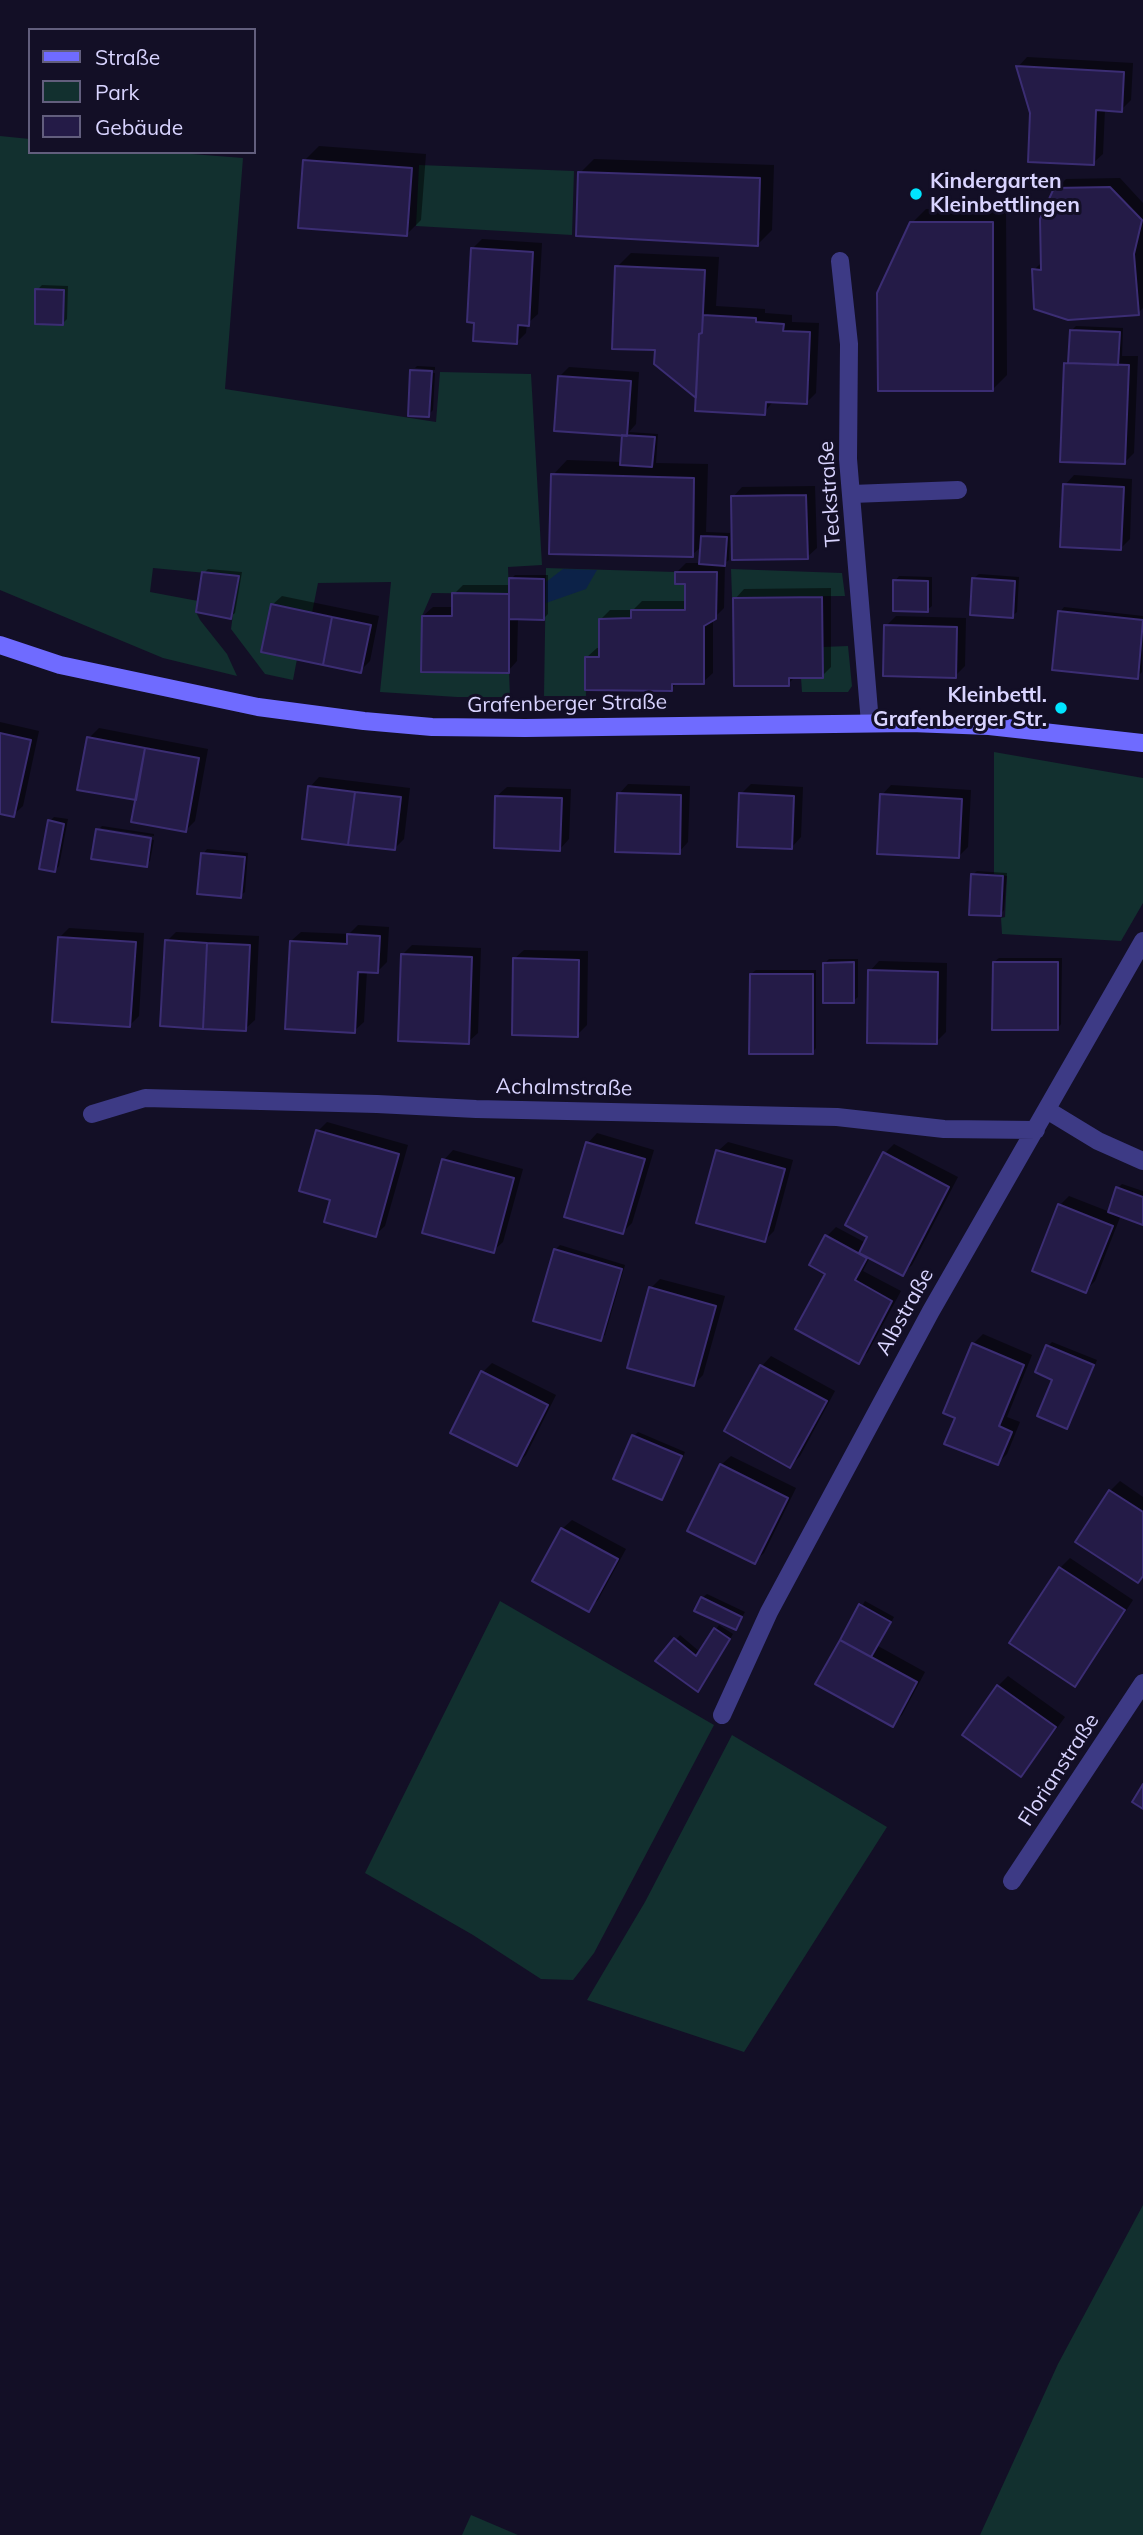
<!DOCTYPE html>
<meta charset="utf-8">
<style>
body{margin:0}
#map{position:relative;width:1143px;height:2535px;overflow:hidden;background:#130f26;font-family:Mulish,sans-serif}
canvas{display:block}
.legend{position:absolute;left:28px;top:28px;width:228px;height:126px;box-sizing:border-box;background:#130f26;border:2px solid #625e7d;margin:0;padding:9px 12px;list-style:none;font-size:21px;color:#d9d4ff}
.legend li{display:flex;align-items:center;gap:14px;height:35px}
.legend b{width:35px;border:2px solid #625e7d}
</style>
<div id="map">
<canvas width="1143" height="2535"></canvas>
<ul class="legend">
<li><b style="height:9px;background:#6f6bff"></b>Straße</li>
<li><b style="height:19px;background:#12302f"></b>Park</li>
<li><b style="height:19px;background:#241b47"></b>Gebäude</li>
</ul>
</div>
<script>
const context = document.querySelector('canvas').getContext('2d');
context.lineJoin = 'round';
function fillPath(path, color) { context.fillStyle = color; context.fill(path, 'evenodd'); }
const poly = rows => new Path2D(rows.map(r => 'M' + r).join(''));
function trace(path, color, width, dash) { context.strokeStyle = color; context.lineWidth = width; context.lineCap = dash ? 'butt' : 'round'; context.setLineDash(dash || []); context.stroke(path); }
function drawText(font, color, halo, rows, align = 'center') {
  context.font = font + ' Mulish,sans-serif'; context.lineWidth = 6; context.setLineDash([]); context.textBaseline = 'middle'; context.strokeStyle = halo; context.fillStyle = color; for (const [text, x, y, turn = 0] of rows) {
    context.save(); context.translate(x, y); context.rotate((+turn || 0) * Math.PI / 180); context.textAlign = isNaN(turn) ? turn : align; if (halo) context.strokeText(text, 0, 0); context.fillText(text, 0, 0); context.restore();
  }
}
const green = poly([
 [0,136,30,139,30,152,166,152,243,158,225,389,436,422,440,372,531,374,542,565,508,567,509,594,432,593,422,616,421,672,509,673,510,697,457,697,380,692,391,582,318,583,312,613,271,605,261,652,297,659,293,680,265,674,231,629,238,576,153,568,150,592,198,601,196,612,200,620,227,654,237,676,163,658,0,590],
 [419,165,574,171,572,235,416,226],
 [546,568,675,572,675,583,685,584,684,610,631,610,631,618,599,619,599,657,585,657,586,696,544,696],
 [731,569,842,573,845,596,732,597],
 [848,646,852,686,848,692,802,692,801,678,822,678,822,647],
 [994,752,1143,778,1143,903,1121,941,1002,934,1001,918,1005,917,1007,876,994,874],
 [500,1601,714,1725,594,1953,573,1980,541,1979,473,1935,365,1873],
 [732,1735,887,1827,744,2052,587,2000,645,1902],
 [1143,2205,1143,2535,980,2535,1058,2364],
 [471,2515,518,2535,462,2535]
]);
const water = poly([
 [563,569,597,570,586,589,546,603,546,582]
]);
const shadow = poly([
 [1027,57,1133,63,1131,100,1121,110,1105,109,1103,154,1093,163,1032,113,1018,67],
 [319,146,426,154,421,220,407,234,304,161],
 [594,159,774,165,772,230,758,244,580,173],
 [1120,178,1143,203,1143,308,1138,313,1034,270,1043,261,1056,189,1066,179],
 [1006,208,1007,375,993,389,912,223,926,209],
 [482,239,542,243,538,314,527,324,526,333,517,342,472,249],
 [631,253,719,257,716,306,765,309,765,313,792,315,792,322,819,323,816,393,807,402,774,400,764,413,697,397,657,349,617,267],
 [42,285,68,286,67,319,63,323,37,290],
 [1076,326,1123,328,1122,356,1138,356,1134,453,1124,463,1065,363,1070,359,1071,331],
 [417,366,435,367,435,370,415,368],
 [569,367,639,372,636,424,629,432,658,434,656,463,708,464,706,532,730,533,729,560,725,563,724,608,713,619,713,673,703,682,678,682,671,689,587,657,597,648,601,648,601,619,610,610,633,610,642,601,686,601,687,582,677,572,686,563,700,563,702,546,692,555,553,475,567,460,622,462,624,436,559,377],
 [414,369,414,372,435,373,433,410,428,415,412,371],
 [1074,475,1132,479,1130,539,1120,549,1065,485],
 [815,486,817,548,807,557,733,497,742,487],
 [208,569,242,572,235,613,230,617,204,573],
 [979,574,1019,577,1017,612,1012,616,974,578],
 [515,575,548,575,548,614,543,619,518,618,517,661,508,671,423,616,433,607,454,607,454,594,463,585,511,585,511,579],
 [899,576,932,577,932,606,927,610,895,581],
 [831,588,831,667,822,676,796,676,788,684,735,599,744,589],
 [282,596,379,616,370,661,360,671,272,605],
 [1064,607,1143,616,1142,672,1137,677,1060,612],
 [896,616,966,618,965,666,955,676,886,626],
 [0,722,39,731,23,806,13,815,0,812],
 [99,728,208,749,195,821,185,831,138,799,89,738],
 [319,777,410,788,404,839,394,849,310,787],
 [628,784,690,786,688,842,679,852,619,794],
 [751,784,803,787,801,837,792,847,741,794],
 [891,785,971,790,968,847,959,856,882,795],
 [507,787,571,789,569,839,560,849,497,796],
 [54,817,68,819,59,866,55,870,50,821],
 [102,826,154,834,154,836,100,828],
 [99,829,99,831,154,840,150,861,146,865,94,857],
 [207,849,248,853,245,892,240,896,203,854],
 [977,871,1007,873,1004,910,1000,915,972,875],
 [358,925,389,927,387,962,377,972,367,971,364,1022,354,1031,291,941,301,932,349,934],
 [69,928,144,933,139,1016,130,1025,59,938],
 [176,932,259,936,255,1020,245,1029,167,941],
 [412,945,481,948,478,1033,468,1042,403,954],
 [524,950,588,951,587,1025,577,1035,514,959],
 [999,958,1062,958,1061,1024,1057,1029,994,962],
 [829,959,858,959,858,997,853,1001,824,964],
 [879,961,947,963,946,1032,936,1042,870,971],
 [756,970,816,970,816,1048,812,1053,751,974],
 [327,1122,408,1145,385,1226,375,1235,332,1199,318,1131],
 [597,1133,654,1150,632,1223,623,1232,588,1143],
 [728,1142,793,1160,774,1231,765,1240,718,1151],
 [894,1144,958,1177,912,1265,902,1274,870,1257,863,1271,901,1291,868,1352,859,1361,827,1273,827,1236,836,1227,866,1243,870,1236,885,1153],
 [453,1150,523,1169,503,1242,493,1251,444,1160],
 [1122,1184,1143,1191,1143,1223,1121,1215,1095,1281,1085,1291,1060,1205,1069,1196,1110,1212,1118,1188],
 [560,1245,625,1265,605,1335,600,1339,556,1249],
 [660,1279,725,1296,703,1375,694,1384,651,1288],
 [983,1334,1032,1355,1007,1417,1020,1422,1007,1454,998,1463,958,1417,973,1344],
 [1052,1342,1097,1360,1071,1422,1067,1427,1048,1346],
 [771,1356,835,1391,800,1456,790,1466,726,1431,762,1366],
 [492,1363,556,1395,526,1455,517,1464,483,1372],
 [638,1432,685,1452,666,1494,662,1498,634,1436],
 [731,1456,796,1488,764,1553,754,1562,721,1465],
 [1120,1481,1143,1497,1143,1576,1138,1581,1077,1541,1110,1491],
 [572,1520,626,1549,598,1600,588,1610,562,1529],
 [1070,1558,1133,1600,1084,1675,1075,1684,1011,1642,1060,1568],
 [707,1594,745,1612,735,1628,702,1598],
 [865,1601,894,1617,878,1646,925,1672,902,1715,892,1725,817,1684],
 [719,1625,733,1634,702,1685,658,1661,680,1635,700,1652],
 [1008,1676,1065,1717,1030,1765,1021,1775,964,1735,998,1686]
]);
const building = poly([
 [1016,66,1124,72,1122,112,1096,110,1094,165,1028,162,1030,113,1016,66],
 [303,160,412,168,407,236,298,228,303,160],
 [578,172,760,178,758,246,576,236,578,172],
 [1110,187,1142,220,1134,254,1139,315,1068,320,1034,309,1032,269,1041,270,1040,219,1054,188,1110,187],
 [910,222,993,222,993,391,878,391,877,293,910,222],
 [471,248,533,252,529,326,518,325,517,344,473,341,474,323,467,322,471,248],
 [615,266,705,270,702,333,699,334,696,398,654,364,655,350,612,349,615,266],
 [35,289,64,290,63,325,35,324,35,289],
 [703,315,756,318,756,322,784,324,783,331,810,332,807,404,766,402,765,415,695,411,699,334,702,333,703,315],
 [1070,330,1120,332,1118,365,1068,363,1070,330],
 [1064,363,1129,365,1125,464,1060,462,1064,363],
 [410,370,432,371,429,417,408,416,410,370],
 [558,376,631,381,627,436,554,431,558,376],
 [622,435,655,437,652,467,620,465,622,435],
 [551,474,694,478,693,557,549,554,551,474],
 [1063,484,1124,487,1121,550,1060,547,1063,484],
 [806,495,808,559,732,560,731,496,806,495],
 [701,536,727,537,725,566,699,564,701,536],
 [202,572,239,576,231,619,196,612,202,572],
 [675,572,717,572,716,619,704,626,704,684,672,684,672,691,585,690,585,657,599,657,599,619,631,618,631,610,685,610,685,584,675,584,675,572],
 [509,578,544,579,544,620,509,619,509,578],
 [972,578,1015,581,1013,618,970,615,972,578],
 [893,580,928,581,928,612,893,611,893,580],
 [452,593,509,594,509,673,421,672,422,616,452,616,452,593],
 [822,597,823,678,789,678,789,686,734,686,733,598,822,597],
 [271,604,332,617,323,665,261,652,271,604],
 [1058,611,1143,620,1138,679,1052,670,1058,611],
 [332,617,371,625,361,673,323,665,332,617],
 [884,625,957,627,956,678,883,676,884,625],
 [0,733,31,740,14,817,0,814,0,733],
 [87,737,145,748,136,800,77,790,87,737],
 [145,748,199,758,186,832,131,822,145,748],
 [308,786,355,792,348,845,302,839,308,786],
 [355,792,401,797,395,850,348,845,355,792],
 [617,793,681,795,680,854,615,852,617,793],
 [739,793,794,796,792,849,737,847,739,793],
 [880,794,962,799,959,858,877,854,880,794],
 [495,796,562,798,560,851,494,848,495,796],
 [48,820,64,824,55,872,39,869,48,820],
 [96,829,151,838,147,867,91,859,96,829],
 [201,853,245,857,241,898,197,894,201,853],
 [971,874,1003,876,1001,916,969,915,971,874],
 [347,934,380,936,378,973,358,972,355,1033,285,1029,290,941,347,944,347,934],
 [58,937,136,942,130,1027,52,1022,58,937],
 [165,940,207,943,203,1029,160,1026,165,940],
 [207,943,250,945,246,1031,203,1029,207,943],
 [401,954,472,957,469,1044,398,1041,401,954],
 [513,958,579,960,578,1037,512,1035,513,958],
 [854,962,854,1003,823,1003,823,963,854,962],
 [993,962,1058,962,1058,1030,992,1030,993,962],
 [868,970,938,972,937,1044,867,1043,868,970],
 [750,974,813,974,813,1054,749,1054,750,974],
 [316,1130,399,1154,376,1237,324,1222,330,1200,299,1191,316,1130],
 [586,1142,645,1159,623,1234,564,1217,586,1142],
 [716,1150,785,1169,765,1242,696,1223,716,1150],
 [883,1152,949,1187,903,1276,859,1253,867,1237,845,1225,883,1152],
 [442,1159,514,1178,494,1253,422,1233,442,1159],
 [1116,1187,1143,1197,1143,1225,1108,1212,1116,1187],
 [1058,1204,1113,1226,1086,1293,1032,1271,1058,1204],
 [825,1235,867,1258,855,1280,892,1301,859,1364,795,1329,825,1274,809,1265,825,1235],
 [554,1249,622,1269,601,1341,533,1321,554,1249],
 [649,1287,716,1306,694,1386,627,1368,649,1287],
 [972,1343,1024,1365,999,1426,1012,1432,998,1465,944,1444,955,1418,943,1413,972,1343],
 [1046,1345,1094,1365,1067,1429,1037,1416,1052,1380,1035,1372,1046,1345],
 [760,1365,827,1401,790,1468,724,1431,760,1365],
 [481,1371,548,1405,517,1466,450,1433,481,1371],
 [632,1435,682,1456,662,1500,613,1479,632,1435],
 [720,1464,788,1498,755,1564,687,1531,720,1464],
 [1109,1490,1143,1512,1143,1576,1138,1583,1075,1542,1109,1490],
 [561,1528,618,1559,589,1612,532,1581,561,1528],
 [1059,1567,1125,1610,1075,1687,1009,1643,1059,1567],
 [701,1597,742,1617,736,1630,694,1611,701,1597],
 [859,1604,891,1622,871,1657,840,1640,859,1604],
 [714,1628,730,1639,698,1692,655,1661,674,1638,696,1656,714,1628],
 [840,1640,917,1682,893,1727,815,1684,840,1640],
 [997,1685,1056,1727,1021,1777,962,1735,997,1685],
 [1143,1784,1143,1809,1132,1802,1143,1784]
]);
const street = poly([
 [840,261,849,344,848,459,870,723],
 [852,494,958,490],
 [1047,1110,1098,1141,1143,1161],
 [92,1114,145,1098,377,1104,476,1109,837,1117,944,1129,1036,1130],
 [722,1715,769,1612,931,1311,1143,941],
 [1012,1881,1143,1683]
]);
const secondary = poly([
 [0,645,60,665,258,707,364,721,432,727,525,728,911,723,989,726,1143,743]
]);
const markers = [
 [916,194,7,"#00e5ff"],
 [1061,708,7,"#00e5ff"]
];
const poiNames = [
 ["Kindergarten",930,182],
 ["Kleinbettlingen",930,206],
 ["Kleinbettl.",1047,696,"right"],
 ["Grafenberger Str.",1047,720,"right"]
];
const streetNames = [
 ["Teckstraße",830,494,-94],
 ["Grafenberger Straße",567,704,-1],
 ["Achalmstraße",564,1088,1],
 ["Albstraße",905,1312,-61],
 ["Florianstraße",1059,1770,-57]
];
fillPath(green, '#12302f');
fillPath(water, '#0c2248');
fillPath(shadow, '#0007');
fillPath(building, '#241b47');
trace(building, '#3b2d73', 2);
trace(street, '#3d3a85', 18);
trace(secondary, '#6f6bff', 18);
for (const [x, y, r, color] of markers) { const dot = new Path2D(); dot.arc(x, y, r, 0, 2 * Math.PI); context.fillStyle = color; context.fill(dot); trace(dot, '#130f26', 2.5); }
drawText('bold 21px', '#d9d4ff', '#130f26', poiNames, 'left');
drawText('21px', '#d9d4ff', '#130f26', streetNames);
</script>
